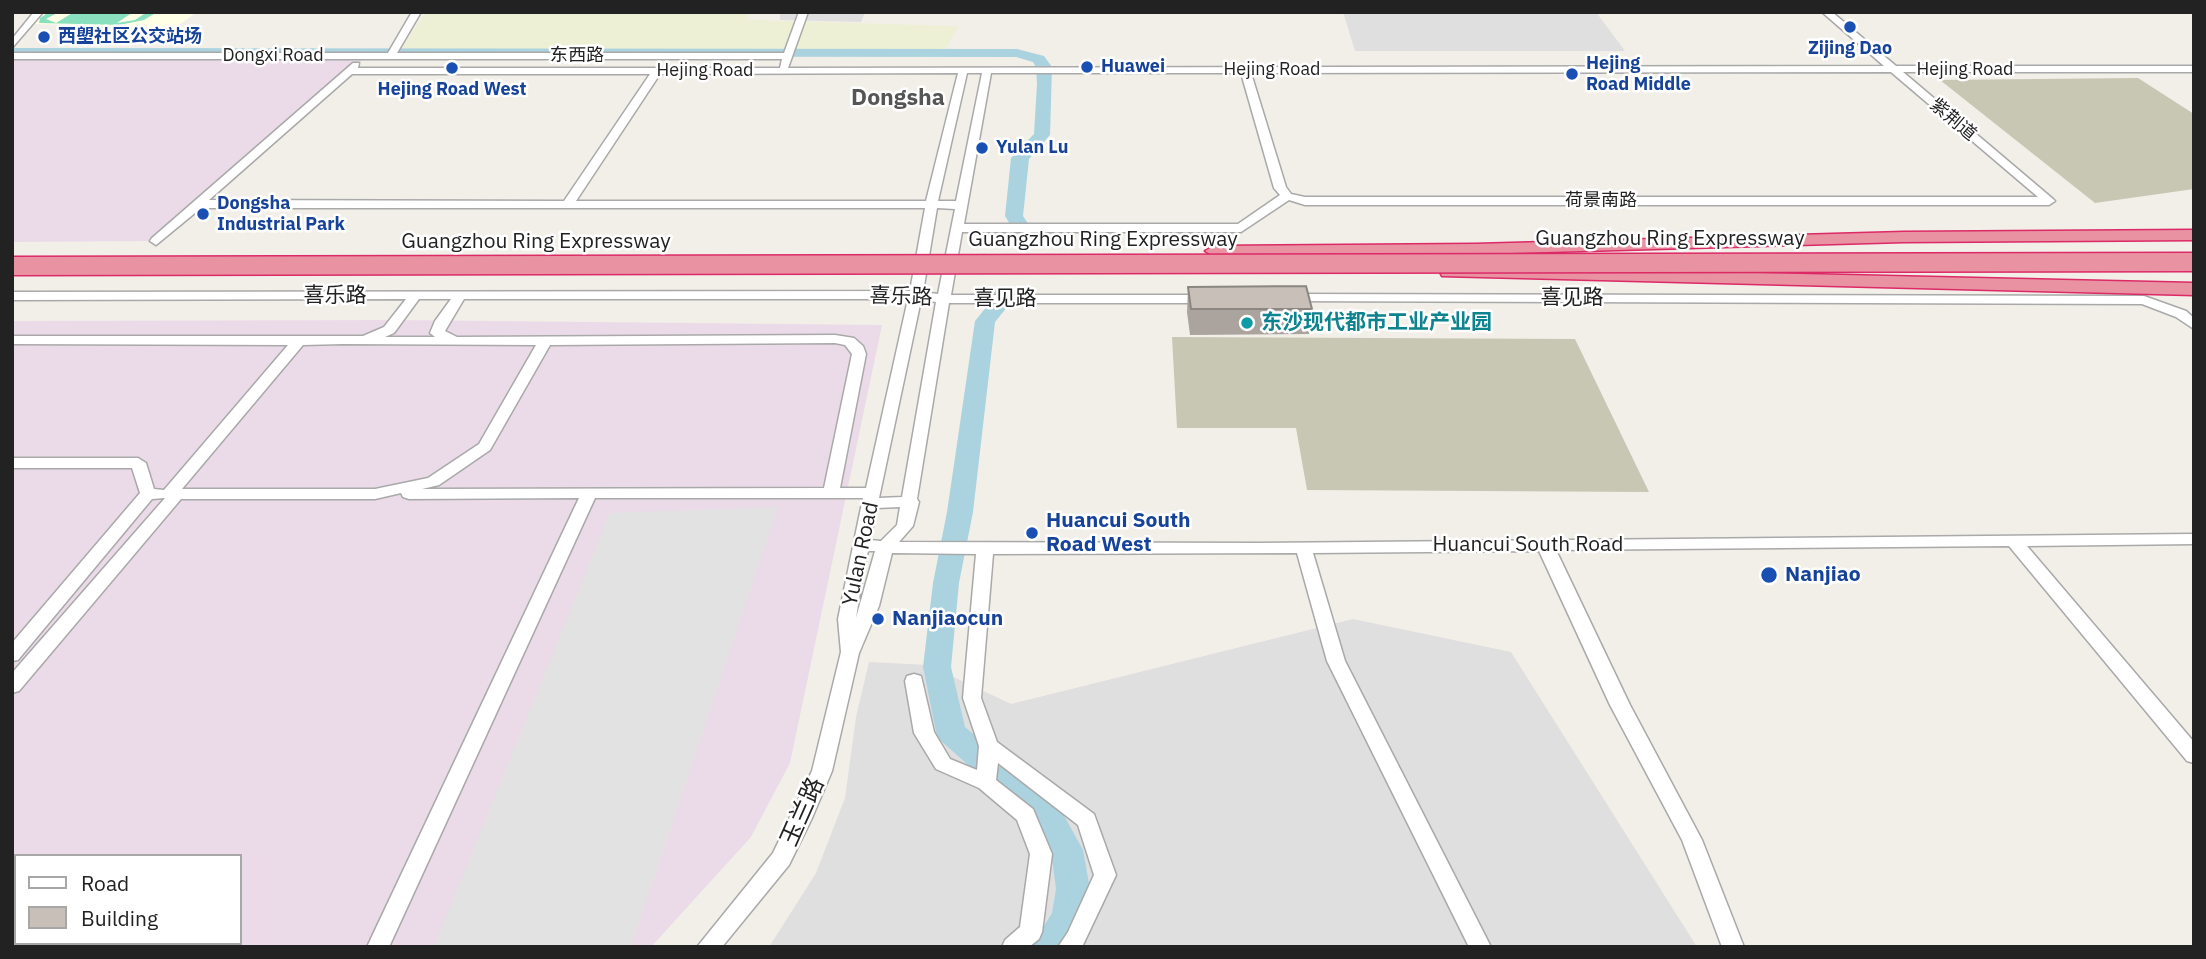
<!DOCTYPE html>
<meta charset="utf-8">
<style>
body{margin:0}
#map{position:relative;width:2206px;height:959px;overflow:hidden;background:#f2efe9;font-family:"IBM Plex Sans",sans-serif}
canvas{display:block}
.frame{position:absolute;inset:0;border:14px solid #222;pointer-events:none}
.legend{position:absolute;left:14px;top:854px;width:228px;height:91px;box-sizing:border-box;background:#fff;border:2px solid #a7a7a7;margin:0;padding:9px 12px;list-style:none;font-size:21px;color:#222}
.legend li{display:flex;align-items:center;gap:14px;height:35px}
.legend b{width:35px;border:2px solid #a7a7a7}
</style>
<div id="map">
<canvas width="2206" height="959"></canvas>
<div class="frame"></div>
<ul class="legend">
<li><b style="height:9px;background:#fff"></b>Road</li>
<li><b style="height:19px;background:#c7bfb8"></b>Building</li>
</ul>
</div>
<script>
const context = document.querySelector('canvas').getContext('2d');
context.lineJoin = 'round';
function fillPath(path, color) { context.fillStyle = color; context.fill(path, 'evenodd'); }
const poly = rows => new Path2D(rows.map(r => 'M' + r).join(''));
function trace(path, color, width, dash) { context.strokeStyle = color; context.lineWidth = width; context.lineCap = dash ? 'butt' : 'round'; context.setLineDash(dash || []); context.stroke(path); }
function drawText(font, color, halo, rows, align = 'center') {
  context.font = font + ' "IBM Plex Sans","Noto Sans SC",sans-serif'; context.lineWidth = 5; context.setLineDash([]); context.textBaseline = 'middle'; context.strokeStyle = halo; context.fillStyle = color; for (const [text, x, y, turn = 0] of rows) {
    context.save(); context.translate(x, y); context.rotate((+turn || 0) * Math.PI / 180); context.textAlign = isNaN(turn) ? turn : align; if (halo) context.strokeText(text, 0, 0); context.fillText(text, 0, 0); context.restore();
  }
}
const residential = poly([
 [780,12,865,12,861,22,780,20],
 [1343,12,1596,12,1625,51,1355,51],
 [1353,619,1511,652,1697,947,769,947,816,873,845,798,856,717,869,662,928,665,1011,704]
]);
const industrial = poly([
 [12,56,366,57,156,241,12,242],
 [398,320,882,325,790,763,751,837,651,947,12,947,12,321],
 [16,856,240,856,240,943,16,943]
]);
const education = poly([
 [44,12,197,12,176,27,32,24]
]);
const construction = poly([
 [2138,78,2194,114,2194,189,2095,203,1940,80],
 [1172,337,1575,339,1649,492,1307,490,1296,428,1177,428]
]);
const farmland = poly([
 [426,12,749,12,748,20,959,26,946,49,401,49]
]);
const pitch = poly([
 [49,12,59,12,46,19,56,23,74,12,133,12,117,23,135,20,147,12,157,12,144,20,119,25,39,23,40,18]
]);
const parking = poly([
 [778,507,631,947,434,947,610,513]
]);
const river = poly([
 [12,48,1017,49,1044,56,1052,67,1050,135,1029,159,1023,216,1029,225,1020,231,1013,229,1005,216,1011,158,1034,134,1037,84,1036,67,1033,62,1016,57,12,56,12,48],
 [1001,288,1008,290,1011,294,1008,306,995,322,973,512,959,583,951,667,965,727,1061,810,1083,850,1090,889,1085,917,1067,947,1031,947,1052,913,1056,889,1051,850,1039,828,940,740,936,732,923,667,933,583,947,512,975,321,988,305,994,290,1001,288]
]);
const minor = poly([
 [34,12,43,12,12,48,12,39,34,12],
 [412,12,421,12,397,53,784,53,799,12,808,12,788,68,1884,66,1822,12,1832,12,1896,66,2194,66,2194,72,1903,72,2053,199,2055,201,2049,205,1305,205,1289,200,1241,232,962,232,951,295,1207,295,1214,299,1207,303,949,303,917,499,919,502,913,526,899,542,1260,543,2194,534,2194,544,2027,546,2194,742,2194,763,2187,761,2009,546,1556,550,1630,705,1702,840,1744,947,1722,947,1682,840,1610,705,1539,551,1313,553,1345,661,1491,947,1469,947,1327,661,1297,553,993,554,981,698,997,742,1094,814,1116,875,1082,947,1058,947,1068,932,1094,875,1078,825,998,763,996,780,1033,809,1052,854,1042,932,1039,939,1029,947,1002,947,1005,940,1020,927,1030,854,1017,820,979,788,936,769,914,733,905,681,907,676,914,674,921,676,934,732,950,759,977,770,979,746,963,698,976,554,892,553,879,606,859,653,832,771,812,818,789,865,722,947,697,947,773,853,812,771,841,652,838,619,863,498,595,498,389,947,367,947,579,498,409,499,403,497,401,493,375,499,181,499,19,691,12,693,12,673,165,498,152,499,18,660,12,661,12,643,140,493,132,468,12,468,12,458,138,458,146,463,154,489,164,490,288,345,12,344,12,336,363,336,384,327,406,299,12,300,12,292,910,291,925,208,201,208,156,245,150,241,152,238,353,63,359,63,358,68,780,68,782,59,12,59,12,53,388,53,412,12],
 [1891,72,2038,197,1305,197,1291,194,1286,187,1251,73,1891,72],
 [958,73,926,201,576,201,660,74,958,73],
 [967,73,982,73,956,201,938,201,967,73],
 [991,73,1241,73,1274,188,1280,195,1238,224,964,224,991,73],
 [352,74,650,74,564,201,209,200,352,74],
 [937,208,955,209,938,294,923,292,937,208],
 [419,299,451,299,435,321,430,333,435,337,385,337,394,333,419,299],
 [464,299,908,299,866,488,840,488,866,354,863,346,854,338,835,335,457,337,445,331,464,299],
 [921,300,936,302,902,497,879,498,921,300],
 [835,343,845,345,852,354,824,488,422,489,439,485,490,450,550,345,835,343],
 [303,345,343,344,536,345,479,444,428,478,375,489,182,489,303,345],
 [900,507,897,525,881,541,870,540,877,508,900,507],
 [868,551,875,551,856,618,862,580,868,551],
 [1288,294,2144,296,2186,311,2194,318,2194,329,2176,317,2142,304,1283,301,1281,298,1288,294]
]);
const highway = poly([
 [2194,230,2194,240,1904,242,1475,254,1214,256,1205,251,1214,246,1475,244,1904,232,2194,230],
 [1449,266,2194,283,2194,295,1442,276,1440,272,1449,266]
]);
const highwayBridge = poly([
 [12,266,2194,262]
]);
const wall = poly([
 [1188,287,1312,309,1309,334,1190,335,1187,312]
]);
const building = poly([
 [1306,286,1312,309,1191,309,1188,287,1306,286]
]);
const markers = [
 [1850,27,7,"#1a4fb4"],
 [44,37,7,"#1a4fb4"],
 [1087,67,7,"#1a4fb4"],
 [452,68,7,"#1a4fb4"],
 [1572,74,7,"#1a4fb4"],
 [982,148,7,"#1a4fb4"],
 [203,214,7,"#1a4fb4"],
 [1247,323,7,"#0f9aa8"],
 [1032,533,7,"#1a4fb4"],
 [1769,575,9,"#1a4fb4"],
 [878,619,7,"#1a4fb4"]
];
const farTransitnames = [
 ["西塱社区公交站场",58,37],
 ["Zijing Dao",1850,49,"center"],
 ["Hejing",1586,64],
 ["Road Middle",1586,85],
 ["Huawei",1101,67],
 ["Hejing Road West",452,90,"center"],
 ["Yulan Lu",996,148],
 ["Dongsha",217,204],
 ["Industrial Park",217,225]
];
const farStreetnames = [
 ["Dongxi Road",273,56],
 ["东西路",577,56],
 ["Hejing Road",1272,70],
 ["Hejing Road",1965,70],
 ["Hejing Road",705,71],
 ["紫荆道",1953,120,40],
 ["荷景南路",1601,201]
];
const streetNames = [
 ["Guangzhou Ring Expressway",1670,239],
 ["Guangzhou Ring Expressway",1103,240],
 ["Guangzhou Ring Expressway",536,242],
 ["喜乐路",335,296],
 ["喜乐路",901,297,2],
 ["喜见路",1572,298],
 ["喜见路",1005,299],
 ["Huancui South Road",1528,545],
 ["Yulan Road",861,554,-78]
];
const cultureNames = [
 ["东沙现代都市工业产业园",1261,323]
];
const transitNames = [
 ["Huancui South",1046,521],
 ["Road West",1046,545],
 ["Nanjiao",1785,575],
 ["Nanjiaocun",892,619]
];
const farDistrictnames = [
 ["Dongsha",898,98]
];
const nearStreetnames = [
 ["玉兰路",803,812,-66]
];
fillPath(residential, '#e0dfdf');
fillPath(industrial, '#ebdbe8');
fillPath(education, '#ffffe5');
fillPath(construction, '#c7c7b4');
fillPath(farmland, '#eef0d5');
fillPath(pitch, '#88e0be');
fillPath(parking, '#e2e2e2');
fillPath(river, '#aad3df');
trace(minor, '#a9a9a9', 3);
trace(highway, '#dc2a67', 3);
fillPath(minor, '#fff');
fillPath(highway, '#e892a2');
trace(highwayBridge, '#dc2a67', 21, []);
trace(highwayBridge, '#e892a2', 18);
fillPath(wall, '#aba49e');
fillPath(building, '#c7bfb8');
trace(building, '#8b8681', 2);
for (const [x, y, r, color] of markers) { const dot = new Path2D(); dot.arc(x, y, r, 0, 2 * Math.PI); context.fillStyle = color; context.fill(dot); trace(dot, '#fff', 2.5); }
drawText('bold 18px', '#164399', '#fff', farTransitnames, 'left');
drawText('18px', '#222', '#fff', farStreetnames);
drawText('21px', '#222', '#fff', streetNames);
drawText('bold 21px', '#0d838f', '#fff', cultureNames, 'left');
drawText('bold 21px', '#164399', '#fff', transitNames, 'left');
drawText('bold 23px', '#555', '#fff', farDistrictnames);
drawText('24px', '#222', '#fff', nearStreetnames);
</script>
